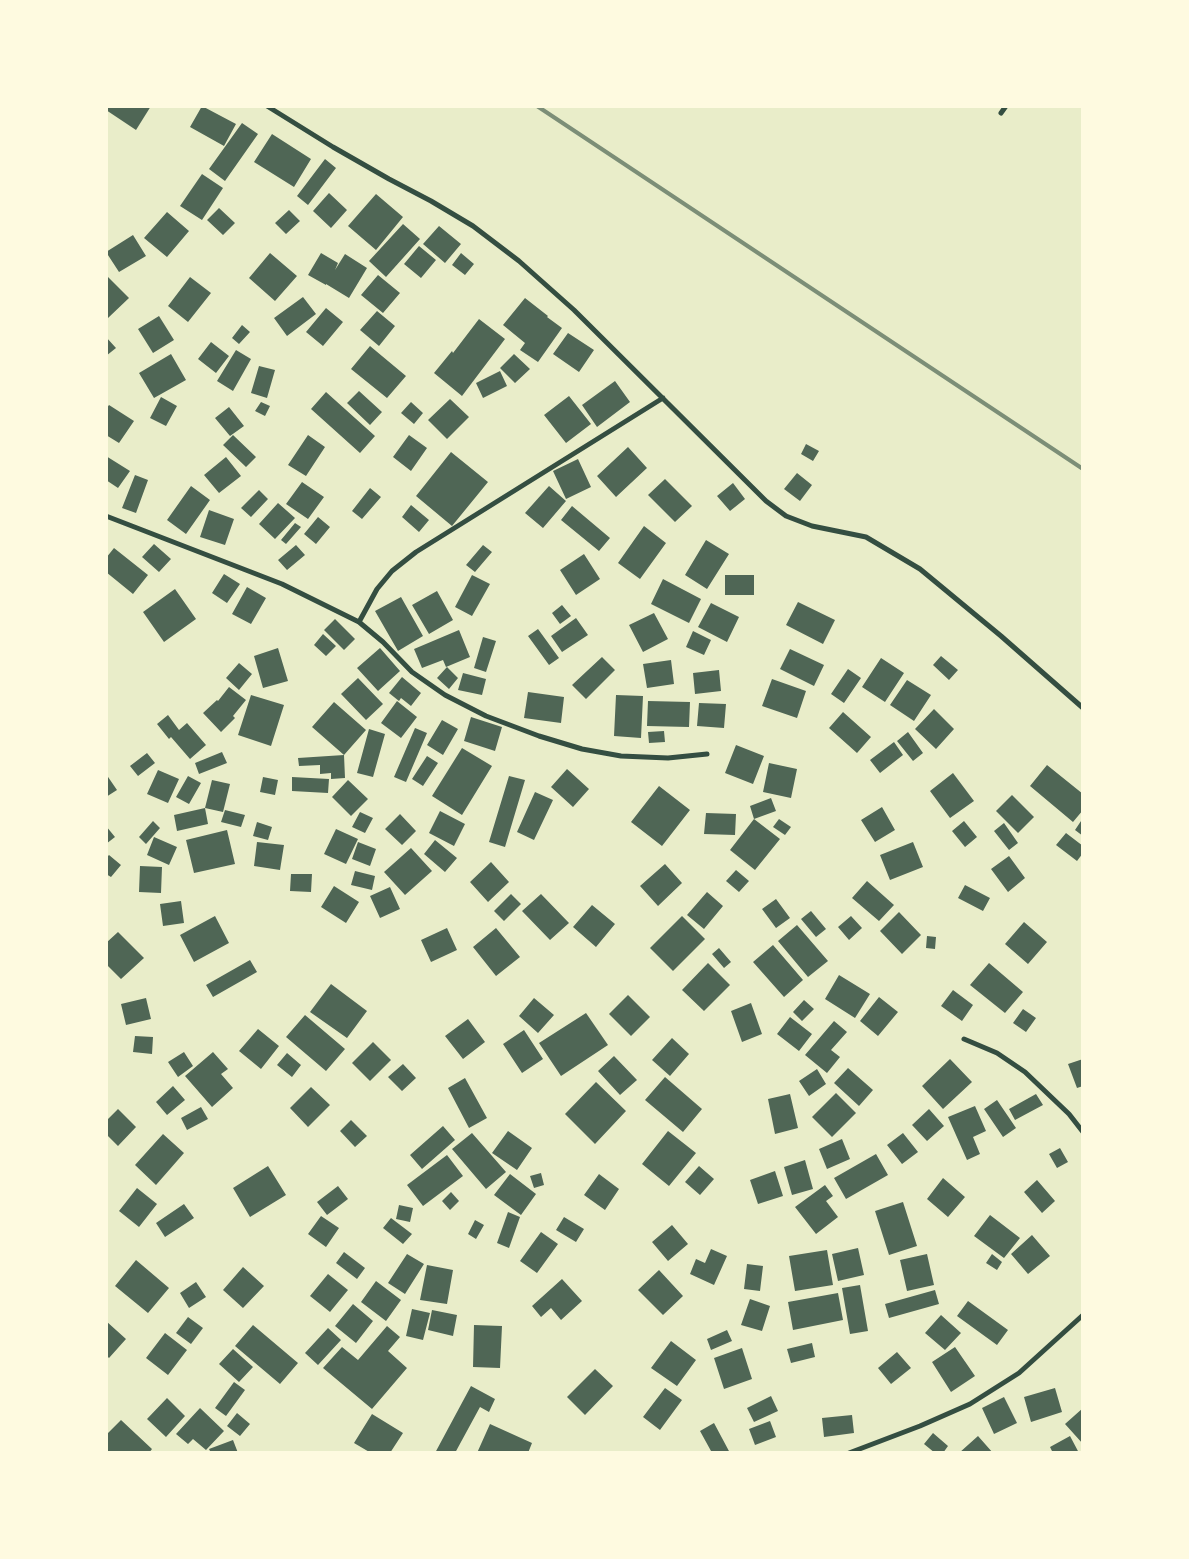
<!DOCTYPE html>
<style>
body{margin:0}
#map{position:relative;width:1189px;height:1559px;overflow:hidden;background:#e9edc9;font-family:Arial,sans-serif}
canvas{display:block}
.frame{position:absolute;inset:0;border:108px solid #fefae0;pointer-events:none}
</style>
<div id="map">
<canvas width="1189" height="1559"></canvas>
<div class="frame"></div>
</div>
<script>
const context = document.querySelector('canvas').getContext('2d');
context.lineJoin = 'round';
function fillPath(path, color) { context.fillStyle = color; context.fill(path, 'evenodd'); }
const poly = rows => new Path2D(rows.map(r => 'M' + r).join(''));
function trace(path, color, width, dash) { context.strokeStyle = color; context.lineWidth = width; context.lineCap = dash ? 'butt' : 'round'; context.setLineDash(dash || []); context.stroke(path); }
const building = poly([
 [107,106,151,106,136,130,106,110],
 [202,106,236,124,224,146,190,127],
 [242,123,258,134,225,181,209,169],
 [272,134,311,159,294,187,254,162],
 [325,159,336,168,308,205,297,196],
 [202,174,223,188,202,220,180,206],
 [329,193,347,210,331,228,313,211],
 [376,194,403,217,376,250,348,226],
 [219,208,235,223,223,235,207,220],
 [289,210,300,221,286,234,275,223],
 [167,212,189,231,167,257,144,238],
 [403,224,420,239,386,277,369,261],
 [439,226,461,244,445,263,423,244],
 [133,235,146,256,119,272,106,252],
 [419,246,436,260,421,278,404,264],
 [270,253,297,276,275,301,249,278],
 [321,253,338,263,335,270,345,254,367,268,349,298,326,284,326,285,308,275],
 [461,253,474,264,465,275,452,265],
 [106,275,129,298,108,318,106,316],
 [378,275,400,293,383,313,361,295],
 [190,277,211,293,188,322,168,306],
 [303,297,316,314,287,336,274,318],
 [525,298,548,316,547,317,562,328,538,362,520,350,525,343,503,325],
 [326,308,343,322,323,346,306,332],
 [377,311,395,326,379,346,360,330],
 [159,316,174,340,153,353,138,329],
 [479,319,505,339,462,396,434,373,452,351,453,353],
 [242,325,250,332,239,344,232,338],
 [568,333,594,350,579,372,553,354],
 [106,337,116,348,106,356],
 [211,342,229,356,216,373,198,359],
 [370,346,406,376,387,398,351,369],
 [236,350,251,359,233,391,217,381],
 [171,354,186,380,154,398,139,373],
 [514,354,530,369,515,383,500,368],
 [259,366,275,370,267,398,251,393],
 [500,371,507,386,483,398,476,383],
 [615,381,630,402,597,427,582,405],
 [359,391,382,412,370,425,347,403],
 [326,392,375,436,360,453,311,409],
 [569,396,591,424,566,443,544,415],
 [161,397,177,406,166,426,150,418],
 [450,399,469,417,447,439,428,420],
 [261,402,270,406,265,416,255,411],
 [411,402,423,413,414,424,401,413],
 [109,405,134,421,119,443,106,435,106,409],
 [229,407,244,426,230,436,215,418],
 [233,435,256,457,246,467,223,445],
 [308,435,325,447,306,476,288,465],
 [409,435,427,448,411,471,393,457],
 [806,444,819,451,813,461,801,454],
 [628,447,647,468,616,497,597,476],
 [451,452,488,482,452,526,416,496],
 [106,456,130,471,118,488,106,480],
 [226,457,241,476,219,493,204,475],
 [578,459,591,487,566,499,553,471],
 [797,473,812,485,800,501,784,489],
 [135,475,148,480,136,513,122,508],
 [665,479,692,506,675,522,648,495],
 [302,482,324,497,308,519,286,504],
 [733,483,745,499,730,511,717,496],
 [191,486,210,500,186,534,167,520],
 [549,486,566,501,543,528,525,513],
 [370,488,381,497,362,519,352,511],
 [259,490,268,499,251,517,241,508],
 [278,503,295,518,275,539,259,524],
 [411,505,429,520,419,532,402,517],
 [572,506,610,538,599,551,561,520],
 [209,510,234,519,225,545,200,537],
 [318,517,330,527,316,544,304,534],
 [295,523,301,527,286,544,281,540],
 [644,526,666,543,640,579,618,563],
 [706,540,729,554,707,589,685,575],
 [154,544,171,559,159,572,142,557],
 [296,545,305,555,287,570,278,560],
 [483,545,492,552,475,572,466,565],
 [114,548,148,575,133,594,106,572,106,558],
 [584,554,600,579,576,595,560,570],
 [224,574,240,584,227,603,212,593],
 [472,575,490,584,472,616,455,607],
 [725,575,754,575,754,595,725,595],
 [663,579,701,599,689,623,651,604],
 [247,587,266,598,251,624,232,614],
 [175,589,196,619,164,642,143,612],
 [437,591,453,620,429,634,412,605],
 [401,597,423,636,398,651,375,611],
 [798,602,835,620,823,644,786,625],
 [711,603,739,617,727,642,698,627],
 [562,605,571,616,560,624,552,613],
 [654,613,668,639,643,652,629,625],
 [576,618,588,635,562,652,551,636],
 [335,619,355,639,344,650,324,630],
 [538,629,559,658,549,665,528,636],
 [459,630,470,657,446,667,443,660,422,668,414,649],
 [693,631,711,640,704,655,686,647],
 [323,634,336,646,326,656,314,645],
 [483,637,496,641,486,672,474,668],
 [278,648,288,681,263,688,254,656],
 [380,648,400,671,378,691,357,668],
 [790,649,824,665,814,686,780,669],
 [941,656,958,670,949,680,933,665],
 [602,657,615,670,586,699,572,685],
 [881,658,904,673,885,702,862,687],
 [671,660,674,684,647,688,643,664],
 [239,663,252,674,239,690,226,678],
 [447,667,458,678,449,689,437,678],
 [848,669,861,678,844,703,831,694],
 [719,670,721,691,695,694,693,673],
 [463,673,486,679,482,695,458,690],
 [402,677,421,693,411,706,401,698,399,701,389,693],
 [358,678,383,704,366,720,341,694],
 [772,679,806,691,797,718,762,706],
 [907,680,931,695,914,721,890,705],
 [229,687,246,700,233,716,235,718,221,732,203,713,217,700,218,701],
 [528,692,564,697,561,723,524,718],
 [251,695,284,705,271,746,238,735],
 [616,695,643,696,641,738,614,736],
 [397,701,417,717,401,738,381,723],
 [648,701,690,702,689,727,647,726],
 [334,702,366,730,344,755,312,727],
 [699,703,726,704,724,728,697,726],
 [934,709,954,729,936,749,915,729],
 [843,712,871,737,857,753,829,728],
 [168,715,179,730,187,723,206,745,190,759,171,737,169,739,157,724],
 [471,717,502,727,495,751,464,741],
 [442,720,458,729,443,755,427,745],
 [415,728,427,733,406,782,394,777],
 [369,729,385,734,373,777,357,773],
 [664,731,665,742,649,743,648,732],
 [908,732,923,753,913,761,897,741],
 [894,742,903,755,880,773,870,760],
 [736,745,764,756,753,784,725,773],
 [462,748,492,766,462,815,432,796],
 [222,752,227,763,199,774,195,763],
 [147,753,155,763,138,776,130,766],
 [344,755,345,778,331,779,331,773,320,774,320,765,299,766,298,758],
 [427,756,438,763,423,786,412,779],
 [769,763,797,769,791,798,763,792],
 [1047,765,1083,794,1083,810,1073,822,1030,786],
 [567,769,589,789,573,807,551,787],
 [158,770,179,779,168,803,147,794],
 [953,773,974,801,950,818,930,791],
 [106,774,117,790,106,797],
 [188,776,201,783,189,804,176,797],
 [509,776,525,780,505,847,489,842],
 [263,777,278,780,275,795,260,792],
 [292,777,329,779,328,793,292,791],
 [212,780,230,784,223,812,205,808,208,824,177,831,174,815,205,808],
 [348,780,368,799,351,816,332,797],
 [659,786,690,810,662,846,631,822],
 [535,792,553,800,534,840,517,832],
 [1012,795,1034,817,1018,833,996,811],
 [771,798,776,811,754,819,750,806],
 [882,807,895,830,875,842,861,820],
 [225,810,245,815,241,827,221,822],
 [440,811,465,824,454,846,429,833],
 [360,812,373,818,365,833,352,827],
 [706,813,736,814,735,835,704,834],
 [400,814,416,831,402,845,385,829],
 [1083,818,1083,836,1075,830],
 [754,819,780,839,755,870,730,850],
 [779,819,791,827,785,835,773,827],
 [153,821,160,828,146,844,139,837],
 [964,821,977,837,965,847,952,831],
 [257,822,272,827,268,840,253,836],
 [1004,823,1018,843,1009,850,994,831],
 [106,826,115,837,106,844],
 [336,829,358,839,346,864,324,854],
 [227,830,235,864,194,873,186,840],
 [1066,833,1083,846,1083,853,1077,861,1056,845],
 [154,837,177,847,169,865,147,855],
 [435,840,457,858,445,872,424,854],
 [257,842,284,845,280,870,254,866],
 [358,842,376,849,370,866,352,859],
 [913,842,923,867,890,880,880,855],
 [411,848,432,871,405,895,384,872],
 [109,855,121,865,111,877,106,874,106,858],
 [1009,856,1025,878,1008,892,991,869],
 [491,862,509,882,488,902,470,882],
 [665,864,682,883,658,906,640,886],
 [140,866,162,867,161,893,139,892],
 [736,870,749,881,739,892,726,881],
 [355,871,375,876,372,890,351,885],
 [291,874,312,874,311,892,290,891],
 [867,881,894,905,879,921,852,898],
 [965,885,990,898,983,911,958,898],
 [334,886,359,902,346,923,321,907],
 [390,887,400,909,380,918,370,896],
 [707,892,723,906,704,929,687,915],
 [511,894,521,904,504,921,494,911],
 [541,894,569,923,550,940,522,911],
 [776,899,790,918,776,928,762,909],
 [181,901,184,923,163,926,160,904],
 [592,905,615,924,596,947,573,927],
 [811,911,826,929,816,937,801,919],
 [899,912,921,935,902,954,880,931],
 [215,916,229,943,194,962,180,935],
 [682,916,705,939,673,971,650,948],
 [851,916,862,928,849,940,838,927],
 [1024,922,1047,942,1028,964,1005,944],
 [797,925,828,961,808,977,778,941],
 [447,928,457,950,431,962,421,940],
 [496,928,520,957,496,976,473,947],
 [118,932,144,958,121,979,106,964,106,943],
 [927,936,936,937,935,949,926,948],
 [773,945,803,980,784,997,753,962],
 [719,948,731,962,724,968,712,954],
 [250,960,257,972,213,997,206,985],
 [708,963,730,985,704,1011,682,990],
 [989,963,1023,992,1005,1013,970,985],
 [839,975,870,994,855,1018,825,999],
 [331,984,367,1011,347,1038,310,1012],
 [953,990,973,1005,962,1021,941,1006],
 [628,995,650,1017,631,1036,609,1014],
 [879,997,898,1012,878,1036,860,1021],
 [146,998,151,1019,126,1025,121,1004],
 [534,998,554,1015,538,1033,519,1016],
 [804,1000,814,1009,802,1021,793,1012],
 [751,1003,762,1034,742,1042,731,1011],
 [1023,1009,1036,1018,1026,1032,1013,1023],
 [586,1013,608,1045,561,1076,539,1043],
 [305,1015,345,1049,326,1071,286,1037],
 [790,1017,812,1034,799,1051,777,1034],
 [468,1019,485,1042,463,1059,445,1036],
 [834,1021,847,1032,831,1050,840,1057,827,1073,805,1055],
 [258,1029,279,1046,261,1069,239,1051],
 [524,1030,543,1059,522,1073,503,1044],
 [135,1036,153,1037,152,1054,133,1052],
 [672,1038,689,1054,670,1076,652,1060],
 [373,1042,391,1060,370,1081,352,1063],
 [184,1052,193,1066,178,1077,168,1062],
 [213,1052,228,1069,221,1074,233,1088,212,1107,185,1076],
 [287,1053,301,1065,292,1077,277,1065],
 [614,1056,637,1080,620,1095,598,1071],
 [950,1059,972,1082,943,1109,922,1086],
 [1083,1059,1083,1086,1077,1088,1068,1064],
 [403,1064,416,1078,402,1091,388,1077],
 [848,1068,873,1090,859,1106,834,1083],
 [817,1069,826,1084,809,1096,799,1081],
 [665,1077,702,1109,683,1132,645,1100],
 [465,1078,487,1118,469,1128,448,1088],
 [596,1082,626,1111,595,1144,565,1114],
 [173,1086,185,1100,167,1115,156,1102],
 [311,1087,330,1105,308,1127,290,1108],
 [836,1093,856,1113,832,1137,812,1117],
 [790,1094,798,1128,775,1134,768,1099],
 [1036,1094,1043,1105,1015,1120,1009,1109],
 [997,1100,1016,1128,1003,1137,984,1109],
 [975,1106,986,1131,973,1137,980,1154,967,1160,948,1117],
 [201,1107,208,1119,187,1130,181,1118],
 [118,1109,136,1127,118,1146,106,1134,106,1121],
 [929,1109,944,1126,927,1141,912,1125],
 [351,1120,367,1136,355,1147,340,1131],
 [443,1126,455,1140,422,1169,410,1155],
 [508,1131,532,1148,517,1170,492,1153],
 [668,1131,696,1153,669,1186,642,1164],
 [472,1133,506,1172,486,1189,452,1149],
 [903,1133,918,1152,902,1164,887,1145],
 [163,1134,184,1153,156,1185,135,1165],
 [842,1139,850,1159,827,1169,819,1149],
 [1060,1148,1068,1162,1057,1168,1049,1154],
 [876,1154,888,1175,846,1199,834,1178],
 [447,1155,463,1176,423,1206,407,1185],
 [805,1160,813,1189,792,1195,784,1167],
 [268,1166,286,1195,250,1217,233,1188],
 [699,1166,714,1179,700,1195,685,1182],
 [775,1171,783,1196,758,1204,750,1180],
 [541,1173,544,1185,534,1188,530,1176],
 [510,1174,536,1194,521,1215,494,1195],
 [599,1174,619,1189,605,1210,584,1195],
 [943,1178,965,1197,948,1217,927,1199],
 [1037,1180,1055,1201,1042,1213,1024,1192],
 [825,1185,833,1196,826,1201,838,1217,816,1234,795,1207],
 [338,1186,348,1199,327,1215,317,1202],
 [137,1188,157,1204,139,1227,119,1211],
 [451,1192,459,1201,450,1210,442,1201],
 [903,1202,917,1246,889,1255,875,1211],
 [184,1204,194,1218,165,1237,156,1223],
 [399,1205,413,1208,410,1222,396,1219],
 [508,1212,520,1217,509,1248,497,1243],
 [990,1215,1020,1238,1004,1258,974,1236],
 [321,1216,339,1228,326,1247,308,1234],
 [564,1217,584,1229,576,1242,556,1230],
 [391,1218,412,1234,403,1244,383,1228],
 [475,1220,484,1225,476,1239,468,1234],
 [672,1225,688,1244,668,1261,652,1242],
 [541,1232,558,1244,537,1273,520,1261],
 [1032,1235,1050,1256,1028,1274,1011,1254],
 [858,1248,864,1275,838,1281,832,1254],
 [711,1249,727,1256,714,1285,690,1274,696,1259,705,1263],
 [827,1250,833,1285,795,1291,789,1256],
 [344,1252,365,1268,357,1279,336,1263],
 [407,1254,424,1264,405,1294,388,1283],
 [927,1254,934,1285,907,1291,900,1260],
 [992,1254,1002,1262,997,1270,986,1263],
 [136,1260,169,1288,148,1313,115,1286],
 [747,1264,763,1266,760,1291,744,1289],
 [427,1265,453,1270,447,1304,420,1300],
 [243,1267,264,1286,243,1308,223,1290],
 [659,1270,683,1296,663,1315,638,1290],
 [328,1274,348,1290,330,1312,310,1296],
 [562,1279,582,1301,561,1320,551,1308,541,1317,532,1306],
 [376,1281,401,1300,386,1321,361,1302],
 [196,1282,206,1297,189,1308,180,1293],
 [860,1285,868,1331,850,1334,842,1288],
 [935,1290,939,1304,889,1318,885,1304],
 [838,1293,843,1320,793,1330,788,1302],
 [750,1299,770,1306,762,1331,741,1325],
 [968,1301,1008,1330,997,1345,957,1316],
 [353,1304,373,1321,356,1343,335,1326],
 [412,1309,430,1313,423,1340,406,1336],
 [432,1310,457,1315,453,1336,428,1330],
 [941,1315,961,1333,945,1350,925,1333],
 [188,1317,203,1328,191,1344,176,1333],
 [106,1321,126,1339,109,1358,106,1355],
 [253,1325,298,1363,280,1384,235,1346],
 [474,1325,502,1326,500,1368,473,1367],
 [387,1326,400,1337,388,1351,407,1368,372,1409,323,1368,342,1347,358,1360],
 [328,1328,341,1340,318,1365,305,1353],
 [727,1330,732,1341,711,1350,707,1339],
 [165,1333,187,1350,168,1375,146,1358],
 [671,1341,696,1360,677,1386,651,1368],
 [812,1343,815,1357,791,1363,787,1349],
 [955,1347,975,1376,951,1392,932,1362],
 [742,1348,752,1379,724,1389,714,1358],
 [233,1349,253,1367,239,1382,219,1364],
 [897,1352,911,1368,891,1384,878,1368],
 [595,1369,613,1386,585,1415,567,1397],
 [234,1382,245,1390,226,1416,215,1408],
 [471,1386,495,1399,489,1412,480,1407,455,1453,435,1453],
 [665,1388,682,1400,660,1430,643,1417],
 [1055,1388,1062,1412,1031,1422,1024,1397],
 [771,1396,778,1411,754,1422,747,1408],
 [1004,1397,1017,1423,994,1434,982,1408],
 [167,1398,185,1416,166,1437,147,1419],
 [200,1408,224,1431,206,1450,193,1439,188,1444,176,1434],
 [1083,1408,1083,1444,1065,1424],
 [237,1413,250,1424,240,1436,227,1426],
 [372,1414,403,1433,390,1453,371,1453,354,1443],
 [852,1415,854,1433,824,1437,822,1418],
 [121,1420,152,1449,149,1453,109,1453,106,1450,106,1435],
 [770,1421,776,1437,755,1445,749,1429],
 [714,1423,730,1453,708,1453,711,1451,700,1431],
 [490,1424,532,1443,528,1453,477,1453],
 [933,1433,948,1446,943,1453,935,1453,924,1444],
 [978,1436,993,1453,959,1453],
 [1070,1436,1079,1453,1053,1453,1050,1447],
 [233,1440,238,1453,211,1453,209,1449]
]);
const minor = poly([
 [267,106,333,147,389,179,431,201,473,226,519,261,574,310,766,501,786,516,812,526,866,537,920,569,1001,636,1083,708],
 [1001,113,1006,106],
 [106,516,282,584,359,622,383,642,412,672,445,695,486,716,539,736,582,749,621,756,668,758,707,754],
 [359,622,377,589,392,571,416,552,663,398],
 [964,1039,997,1053,1025,1072,1069,1114,1083,1132],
 [849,1453,920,1426,970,1404,1019,1373,1083,1315]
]);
const rail = poly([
 [537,106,1083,469]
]);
fillPath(building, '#4f6655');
trace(minor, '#344e41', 5);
trace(rail, '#7c8e77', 4);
</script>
